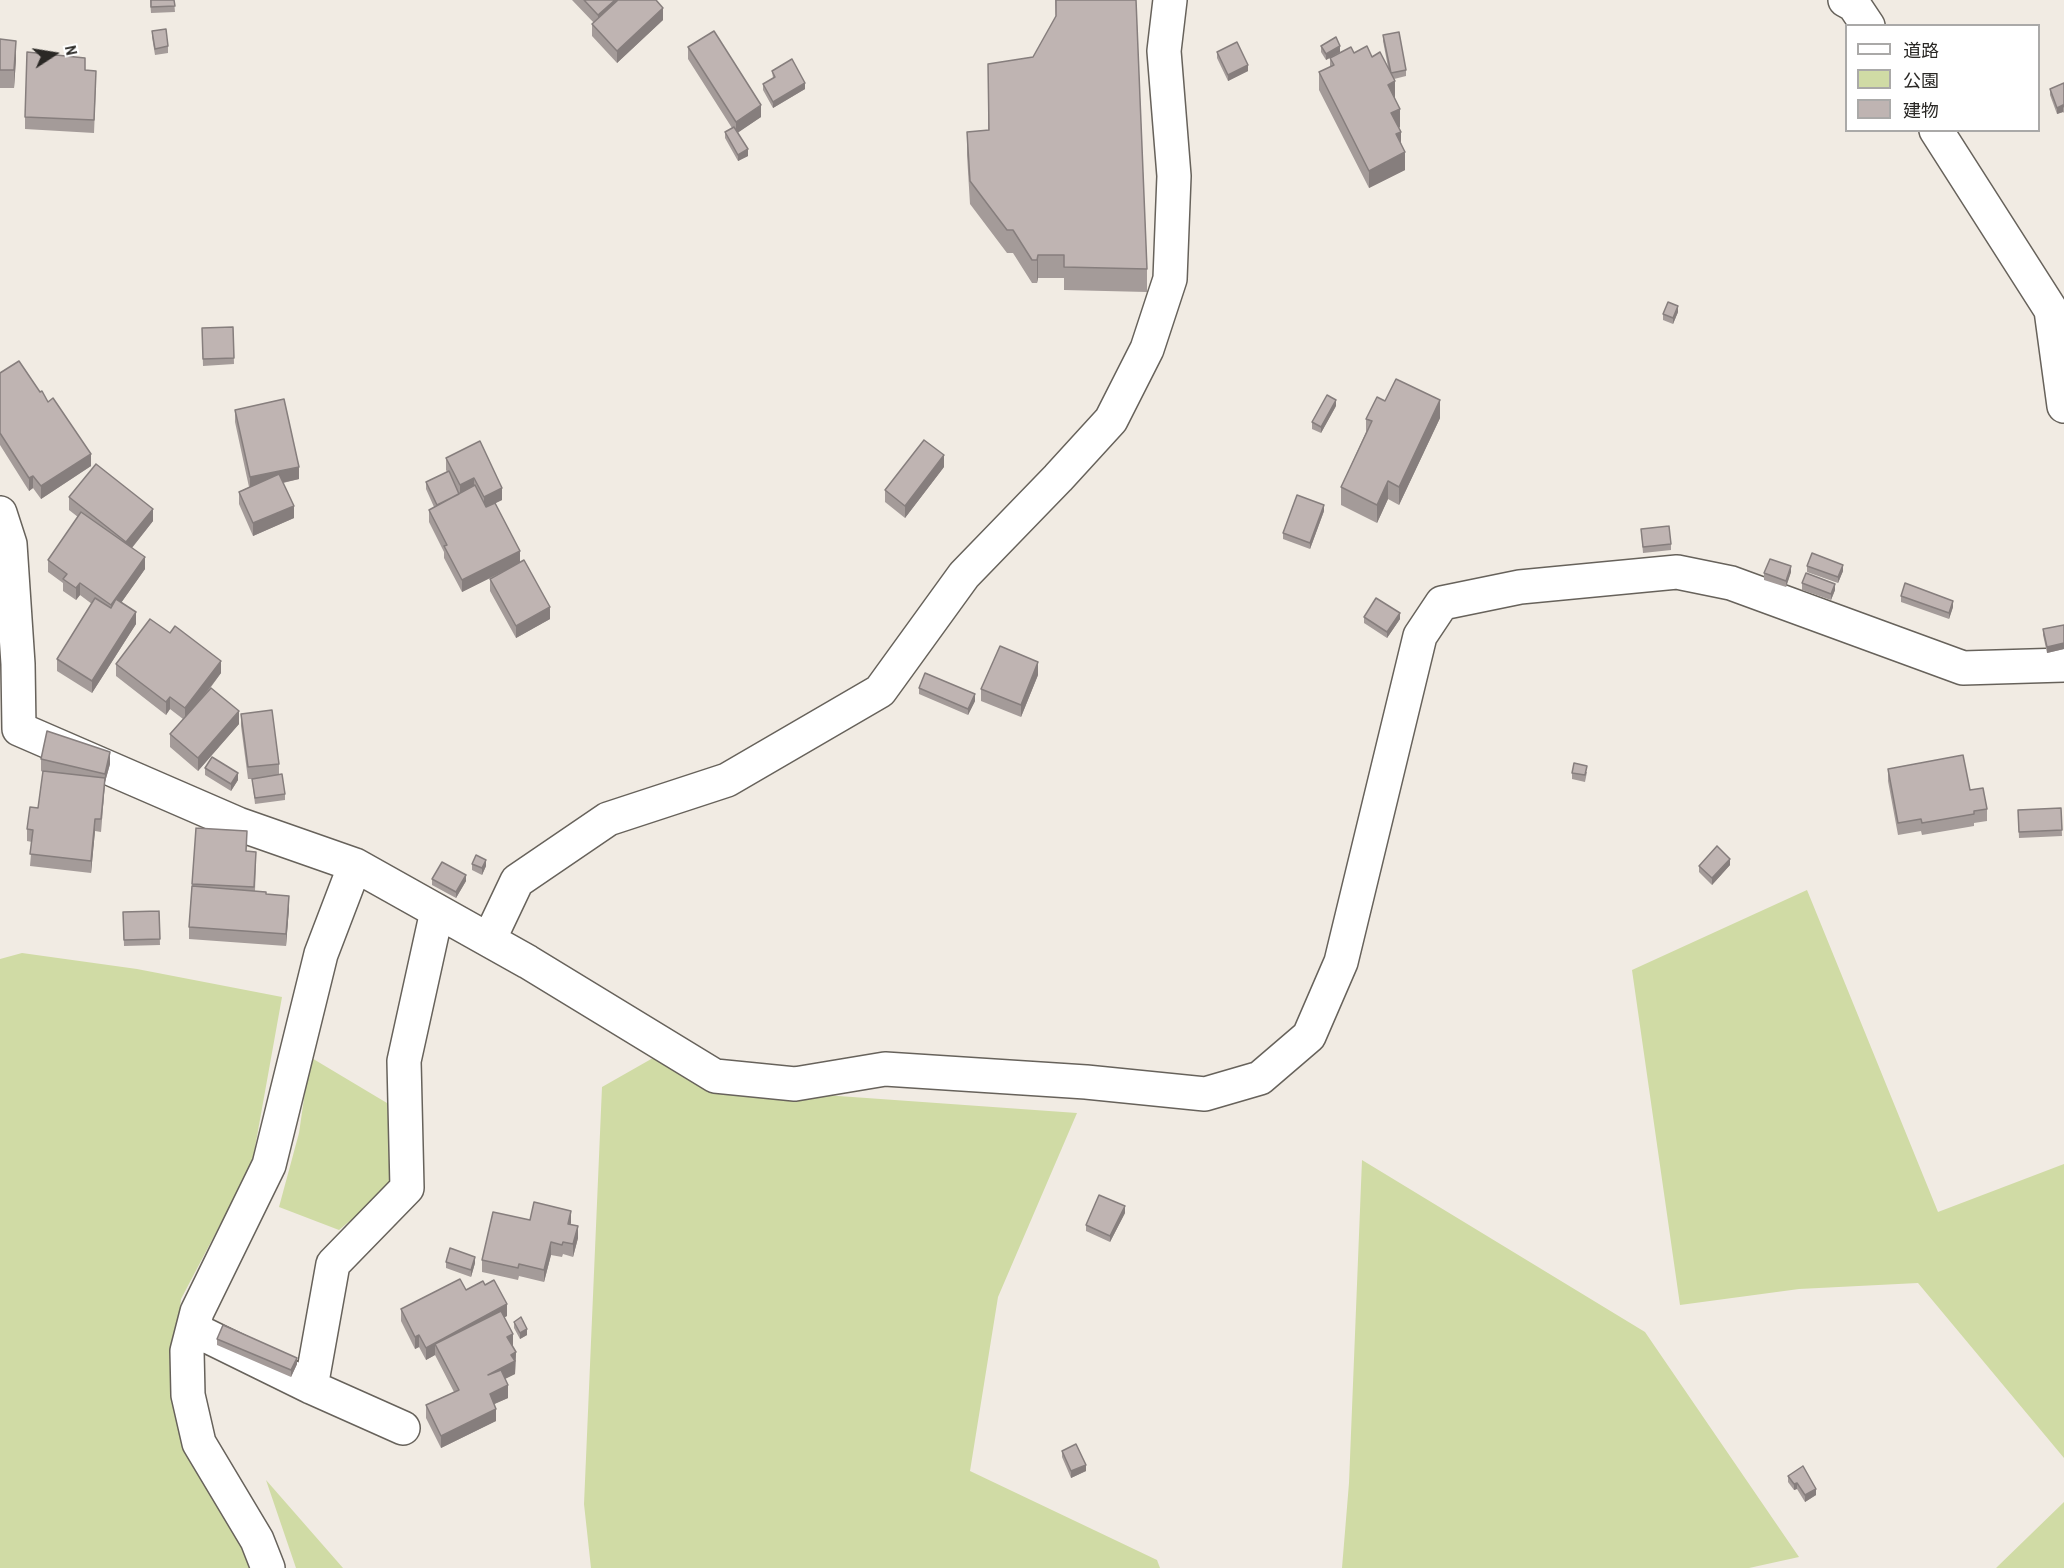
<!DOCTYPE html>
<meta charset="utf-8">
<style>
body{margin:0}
#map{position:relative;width:2064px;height:1568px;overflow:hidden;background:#f1ebe3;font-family:"Archivo Narrow","Noto Sans JP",sans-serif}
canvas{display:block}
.legend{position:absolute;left:1845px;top:24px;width:195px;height:108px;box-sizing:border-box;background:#fff;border:2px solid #aaa9a8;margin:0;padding:8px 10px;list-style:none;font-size:18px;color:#2a2825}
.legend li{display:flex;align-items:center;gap:12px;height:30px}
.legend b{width:30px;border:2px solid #aaa9a8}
.north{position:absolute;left:24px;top:24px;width:60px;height:60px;-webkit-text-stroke:4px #fff;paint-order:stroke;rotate:78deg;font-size:16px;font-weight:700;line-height:24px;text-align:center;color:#2a2825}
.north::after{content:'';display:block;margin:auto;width:21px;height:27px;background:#2a2825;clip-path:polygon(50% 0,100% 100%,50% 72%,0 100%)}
</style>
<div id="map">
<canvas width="2064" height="1568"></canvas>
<ul class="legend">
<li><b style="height:8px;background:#fff"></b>道路</li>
<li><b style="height:16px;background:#d0dba5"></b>公園</li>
<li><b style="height:16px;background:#bfb4b2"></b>建物</li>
</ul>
<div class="north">N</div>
</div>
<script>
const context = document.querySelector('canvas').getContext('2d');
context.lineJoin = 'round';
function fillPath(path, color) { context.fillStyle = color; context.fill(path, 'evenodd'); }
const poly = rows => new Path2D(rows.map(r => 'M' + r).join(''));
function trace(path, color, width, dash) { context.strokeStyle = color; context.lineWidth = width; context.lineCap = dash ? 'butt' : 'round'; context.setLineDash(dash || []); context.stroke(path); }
const green = poly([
 [1807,890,1938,1212,2064,1164,2064,1458,1918,1283,1799,1289,1680,1305,1632,970],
 [22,953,137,969,282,997,252,1164,181,1299,174,1363,257,1568,0,1568,0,959],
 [660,1054,712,1087,1077,1113,998,1297,970,1471,1157,1560,1160,1568,591,1568,584,1504,602,1087],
 [310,1057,397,1109,393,1185,339,1230,279,1207,299,1133],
 [1362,1160,1645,1332,1799,1557,1749,1568,1342,1568,1349,1483],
 [266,1480,343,1568,296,1568],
 [2064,1502,2064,1568,1996,1568]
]);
const minor = poly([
 [1845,0,1854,5,1868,26],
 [1936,130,2051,310,2064,406],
 [0,513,10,544,18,664,19,729],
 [19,729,238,824,355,865,528,962,715,1076,795,1084,885,1069,1086,1082,1205,1094,1260,1078,1309,1036,1341,962,1420,636,1442,603,1520,587,1677,572,1731,583,1963,668,2064,665],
 [489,940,517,881,608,819,727,780,880,691,964,575,1058,478,1111,420,1147,349,1170,279,1174,176,1164,51,1170,0],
 [193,1329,311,1387,403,1428],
 [311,1387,333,1264,407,1188,404,1061,437,911],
 [268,1568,257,1540,199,1443,188,1395,187,1351,197,1312,269,1165,321,954,355,865]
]);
const wall = poly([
 [150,0,174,0,175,12,151,13],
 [572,0,656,0,663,20,617,63,592,36,592,24,594,23],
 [1055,0,1136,0,1147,269,1147,292,1064,290,1064,278,1038,278,1037,283,1032,283,1013,253,1007,253,970,204,967,155,967,132,988,130,988,64,1033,57,1056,18],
 [152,31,168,46,168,53,155,55,152,37],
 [1383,35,1406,70,1406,76,1394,79,1395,99,1400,127,1399,128,1405,170,1369,188,1319,90,1319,72,1330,67,1330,58,1354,53,1372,57,1388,67,1383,41],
 [0,39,16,59,14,88,0,88],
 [1321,46,1340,52,1326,60,1321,52],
 [688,47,761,117,738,132,748,156,738,161,725,138,725,132,732,128,688,59],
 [1217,52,1248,71,1228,81,1217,58],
 [85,70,96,83,94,133,25,129,25,117],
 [772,71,805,89,773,108,763,90,763,84,773,78],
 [2064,83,2064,113,2063,112,2057,114,2050,95,2050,89],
 [1678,312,1673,324,1663,320,1663,314],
 [233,327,234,364,203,366,202,328],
 [0,373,40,392,91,466,41,499,33,488,29,491,0,445],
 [1385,401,1440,418,1399,505,1388,499,1377,523,1341,505,1341,487,1366,432,1366,419],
 [1336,406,1321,433,1312,429,1312,422],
 [235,410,299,479,283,483,294,518,253,536,239,504,239,492,249,487,235,422],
 [446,458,502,500,495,503,520,563,550,619,516,638,490,591,490,579,516,565,462,592,444,558,444,552,429,522,429,510,434,507,426,489,426,482,447,472,446,470],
 [944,467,905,518,885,502,885,490],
 [69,497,153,521,132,548,145,569,121,603,136,624,92,693,57,671,57,659,92,604,80,595,76,600,63,591,63,583,48,572,48,560,78,517,69,510],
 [1324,511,1310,549,1283,539,1283,533],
 [1641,529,1671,544,1671,550,1643,553],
 [1807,566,1843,571,1838,583,1807,572],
 [1791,572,1786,587,1764,580,1764,573],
 [1802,583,1835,590,1831,600,1802,590],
 [1901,596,1953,607,1949,619,1901,602],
 [1364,617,1400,619,1387,638,1364,623],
 [2064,625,2064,649,2047,653,2043,635,2043,629],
 [116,664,221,673,206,694,239,724,198,771,170,747,170,734,183,719,170,709,166,715,116,676],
 [1038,675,1021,717,981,701,981,689],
 [919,688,975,701,968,715,919,694],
 [241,714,279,764,279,775,285,794,285,800,255,804,252,779,248,779,241,726],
 [41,759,110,764,105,782,101,832,95,831,91,873,30,866,32,842,27,841,27,829,38,808,43,772,41,771],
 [205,768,238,780,231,791,205,775],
 [1888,769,1970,790,1987,809,1987,821,1974,823,1974,826,1922,835,1921,831,1898,835,1888,781],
 [1587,772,1585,782,1572,779,1572,773],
 [2061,808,2062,836,2019,838,2018,810],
 [196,828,247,851,256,864,255,891,266,894,289,908,286,946,189,939,189,927],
 [472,864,486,866,482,875,472,870],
 [1730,865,1712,885,1699,872,1699,866],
 [432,879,466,881,456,898,432,885],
 [159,911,160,945,124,946,123,912],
 [1125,1213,1110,1242,1086,1231,1086,1225],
 [530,1220,571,1224,578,1238,573,1257,563,1254,562,1257,551,1255,544,1282,519,1276,518,1280,482,1272,482,1260],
 [446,1262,475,1263,471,1277,446,1268],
 [485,1285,507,1316,504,1317,512,1347,516,1352,515,1374,505,1379,508,1398,494,1404,496,1421,441,1448,426,1418,426,1405,454,1392,435,1355,426,1360,419,1347,415,1349,401,1321,401,1309,466,1290],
 [514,1322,527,1335,520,1339,514,1328],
 [217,1339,297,1364,291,1377,217,1345],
 [1062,1451,1086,1471,1071,1478,1062,1457],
 [1788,1476,1816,1495,1805,1502,1797,1489,1794,1490,1788,1482]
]);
const shadedWall = poly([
 [615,0,628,0,598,27,598,15],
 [663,8,663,20,617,63,617,51],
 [16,41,16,59,14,88,14,70],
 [1340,46,1340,52,1326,60,1326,54],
 [1248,65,1248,71,1228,81,1228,75],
 [1395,81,1395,99,1388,85],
 [805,83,805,89,773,108,773,102],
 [761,105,761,117,736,134,736,122],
 [2063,105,2063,112,2057,114,2057,108],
 [1400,109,1400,127,1391,131,1391,113],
 [1401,132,1401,150,1396,134],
 [748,149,748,156,738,161,738,155],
 [1405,152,1405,170,1369,188,1369,171],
 [1038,255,1038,278,1037,283,1037,260],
 [1678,306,1678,312,1673,324,1673,318],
 [1336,400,1336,406,1321,433,1321,427],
 [1440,400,1440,418,1399,505,1399,487],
 [91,454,91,466,41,499,41,486],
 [944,455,944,467,905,518,905,506],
 [299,467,299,479,250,490,250,477],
 [33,476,33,488,29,491,29,478],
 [474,478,474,490,460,497,460,485],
 [1388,481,1388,499,1377,523,1377,505],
 [502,488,502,500,484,509,484,497],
 [1324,505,1324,511,1310,549,1310,543],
 [294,506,294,518,253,536,253,523],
 [153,509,153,521,126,555,126,542],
 [520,551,520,563,462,592,462,580],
 [145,557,145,569,111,617,111,605],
 [1843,565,1843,571,1838,583,1838,577],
 [1791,566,1791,572,1786,587,1786,581],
 [80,583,80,595,76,600,76,588],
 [1835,584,1835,590,1831,600,1831,594],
 [1953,601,1953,607,1949,619,1949,613],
 [550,607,550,619,516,638,516,626],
 [136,612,136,624,92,693,92,681],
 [1400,613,1400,619,1387,638,1387,632],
 [2064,643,2064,649,2047,653,2047,647],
 [221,661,221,673,185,720,185,708],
 [1038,662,1038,675,1021,717,1021,705],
 [975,694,975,701,968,715,968,709],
 [170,697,170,709,166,715,166,702],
 [239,711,239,724,198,771,198,758],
 [110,752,110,764,105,782,101,832,105,774],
 [238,773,238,780,231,791,231,784],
 [95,819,95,831,91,873,91,861],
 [1730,859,1730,865,1712,885,1712,878],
 [486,860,486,866,482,875,482,868],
 [466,875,466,881,456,898,456,892],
 [289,896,289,908,286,946,286,934],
 [1125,1206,1125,1213,1110,1242,1110,1236],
 [571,1211,571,1223,568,1236,568,1224],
 [578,1226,578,1238,573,1257,573,1244],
 [551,1242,551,1255,544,1282,544,1270],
 [475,1257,475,1263,471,1277,471,1270],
 [507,1304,507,1316,439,1353,435,1344,435,1355,426,1360,426,1348],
 [527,1329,527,1335,520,1339,520,1333],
 [513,1334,513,1346,507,1349,507,1337],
 [419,1335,419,1347,415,1349,415,1337],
 [516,1352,515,1374,488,1387,488,1375,511,1355],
 [297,1358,297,1364,291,1377,291,1370],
 [508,1385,508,1398,490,1406,490,1394],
 [496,1409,496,1421,441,1448,441,1436],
 [1086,1465,1086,1471,1071,1478,1071,1471],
 [1797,1483,1797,1489,1794,1490,1794,1484],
 [1816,1489,1816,1495,1805,1502,1805,1495]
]);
const building = poly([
 [151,0,174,0,175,6,151,7,151,0],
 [584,0,615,0,598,15,584,0],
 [618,0,656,0,663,8,617,51,592,24,618,0],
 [1056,0,1136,0,1147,269,1064,267,1064,255,1038,255,1037,260,1032,260,1013,230,1007,230,970,181,967,132,989,130,988,64,1033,57,1056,16,1056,0],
 [166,29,168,46,155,49,152,31,166,29],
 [714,31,761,105,736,122,688,47,714,31],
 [1399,32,1406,70,1391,73,1383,35,1399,32],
 [1336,37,1340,46,1326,54,1321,46,1336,37],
 [0,39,16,41,14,70,0,70,0,39],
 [1237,42,1248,65,1228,75,1217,52,1237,42],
 [1367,46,1372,57,1380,52,1395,81,1388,85,1400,109,1391,113,1401,132,1396,134,1405,152,1369,171,1319,72,1334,65,1330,58,1351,47,1354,53,1367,46],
 [27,52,85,58,85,70,96,71,94,120,25,117,27,52],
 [792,59,805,83,773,102,763,84,775,77,772,71,792,59],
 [2064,83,2064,107,2063,105,2057,108,2050,89,2064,83],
 [734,127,748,149,738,155,725,132,734,127],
 [1668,302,1678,306,1673,318,1663,314,1668,302],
 [233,327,234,358,203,359,202,328,233,327],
 [19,361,40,392,42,391,48,402,53,398,91,454,41,486,33,476,29,478,0,433,0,373,19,361],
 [1396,379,1440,400,1399,487,1388,481,1377,505,1341,487,1372,421,1366,419,1377,397,1385,401,1396,379],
 [1327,395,1336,400,1321,427,1312,422,1327,395],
 [284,399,299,467,250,477,235,410,284,399],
 [924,440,944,455,905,506,885,490,924,440],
 [480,441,502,488,484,497,474,478,460,485,446,458,480,441],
 [96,464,153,509,126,542,69,497,96,464],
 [449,471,459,494,437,505,426,482,449,471],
 [279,474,294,506,253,523,239,492,279,474],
 [475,485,486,507,495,503,520,551,462,580,444,546,447,545,429,510,475,485],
 [1297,495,1324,505,1310,543,1283,533,1297,495],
 [81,512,145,557,111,605,80,583,76,588,63,579,67,574,48,560,81,512],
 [1669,526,1671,544,1643,547,1641,529,1669,526],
 [1812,553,1843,565,1838,577,1807,566,1812,553],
 [1770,559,1791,566,1786,581,1764,573,1770,559],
 [524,560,550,607,516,626,490,579,524,560],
 [1806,573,1835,584,1831,594,1802,583,1806,573],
 [1905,583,1953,601,1949,613,1901,596,1905,583],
 [95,598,111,608,116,599,136,612,92,681,57,659,95,598],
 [1376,598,1400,613,1387,632,1364,617,1376,598],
 [150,619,170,633,175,626,221,661,185,708,170,697,166,702,116,664,150,619],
 [2064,625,2064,643,2047,647,2043,629,2064,625],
 [1000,646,1038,662,1021,705,981,689,1000,646],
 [925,673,975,694,968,709,919,688,925,673],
 [211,688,239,711,198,758,170,734,211,688],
 [272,710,279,764,248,767,241,714,272,710],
 [47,731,110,752,105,774,41,759,47,731],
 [1963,755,1970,790,1983,788,1987,809,1974,811,1974,814,1922,823,1921,819,1898,823,1888,769,1963,755],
 [212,757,238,773,231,784,205,768,212,757],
 [1574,763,1587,766,1585,775,1572,773,1574,763],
 [43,771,105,778,101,819,95,819,91,861,30,854,33,830,27,829,30,807,38,808,43,771],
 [282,774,285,794,255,798,252,779,282,774],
 [2061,808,2062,830,2019,832,2018,810,2061,808],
 [196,828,247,831,246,851,256,852,254,887,192,884,196,828],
 [1717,846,1730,859,1712,878,1699,866,1717,846],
 [476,855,486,860,482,868,472,864,476,855],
 [442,862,466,875,456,892,432,879,442,862],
 [192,886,266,892,266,894,289,896,286,934,189,927,192,886],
 [159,911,160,939,124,940,123,912,159,911],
 [1099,1195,1125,1206,1110,1236,1086,1225,1099,1195],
 [534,1202,571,1211,568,1224,578,1226,573,1244,563,1242,562,1245,551,1242,544,1270,519,1264,518,1268,482,1260,493,1212,530,1220,534,1202],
 [450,1248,475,1257,471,1270,446,1262,450,1248],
 [460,1279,466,1290,483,1281,485,1285,494,1280,507,1304,426,1348,419,1335,415,1337,401,1309,460,1279],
 [501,1311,513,1334,507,1337,516,1352,511,1355,515,1361,488,1375,501,1370,508,1385,490,1394,496,1409,441,1436,426,1405,459,1390,435,1344,501,1311],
 [521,1317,527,1329,520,1333,514,1322,521,1317],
 [223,1325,297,1358,291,1370,217,1339,223,1325],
 [1076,1444,1086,1465,1071,1471,1062,1451,1076,1444],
 [1803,1466,1816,1489,1805,1495,1797,1483,1794,1484,1788,1476,1803,1466]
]);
fillPath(green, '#d0dba5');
trace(minor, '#67625b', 36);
trace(minor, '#fff', 33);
fillPath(wall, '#a49b99');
fillPath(shadedWall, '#867e7d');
fillPath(building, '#bfb4b2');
trace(building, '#867e7d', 1.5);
</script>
